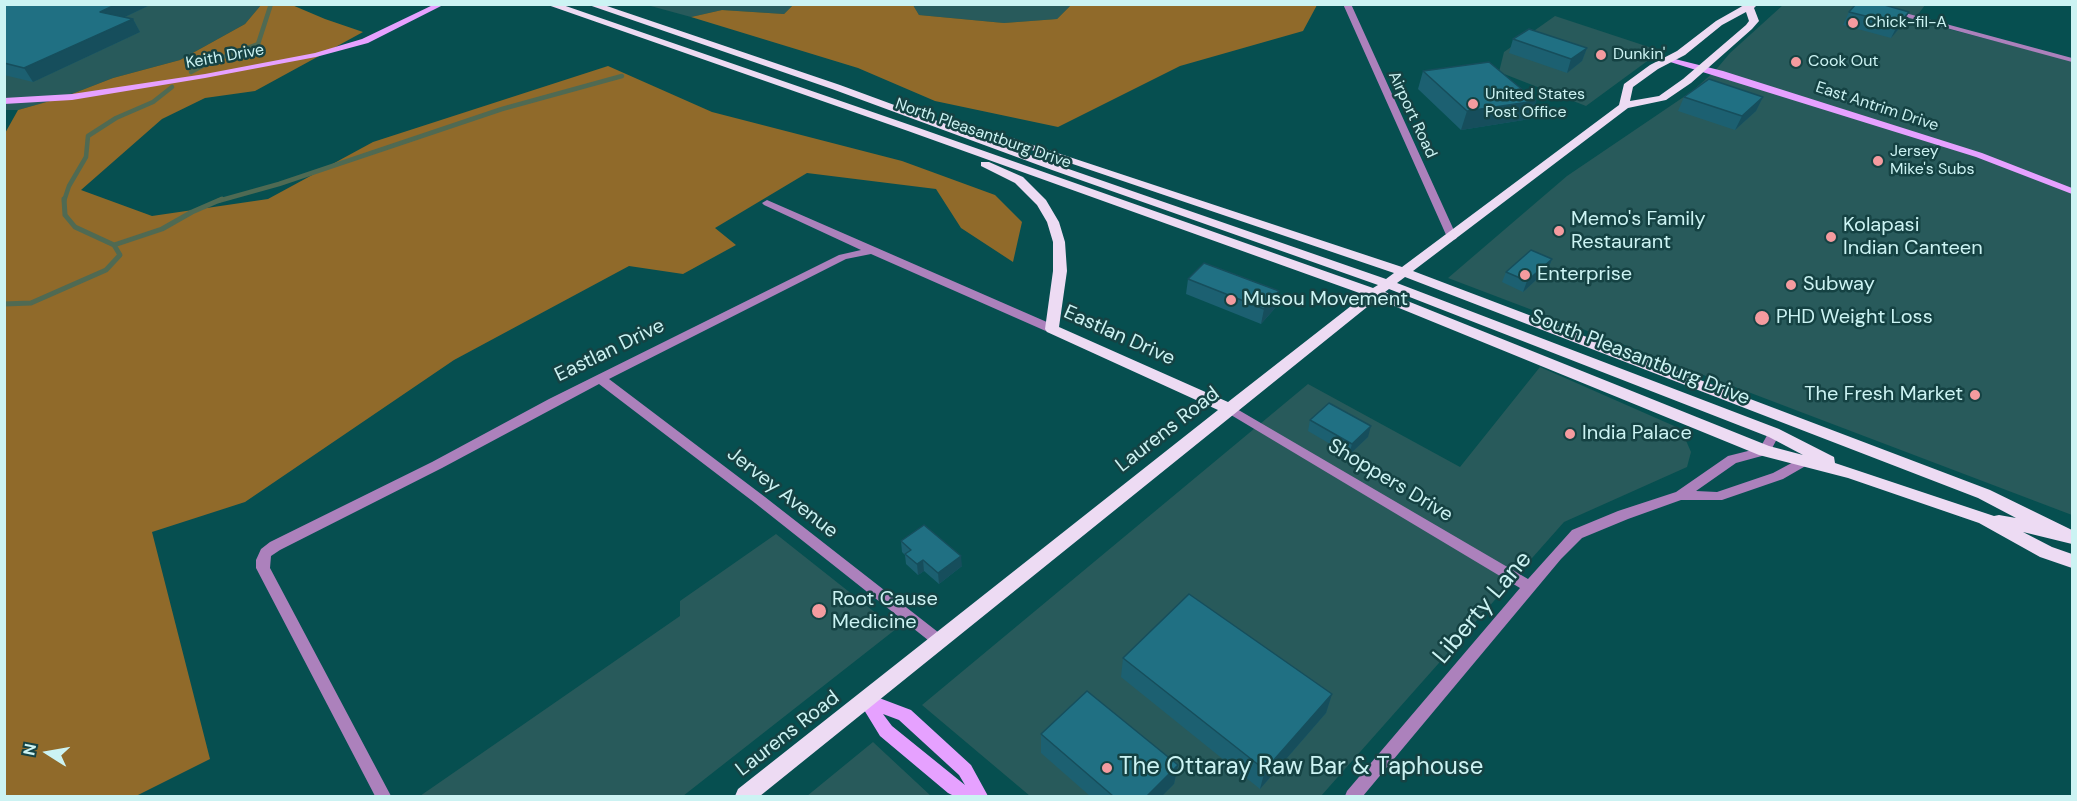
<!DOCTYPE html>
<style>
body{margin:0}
#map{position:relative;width:2077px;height:801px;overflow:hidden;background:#064f50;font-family:"DM Sans",sans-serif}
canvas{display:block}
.frame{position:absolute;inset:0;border:6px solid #ccf3f3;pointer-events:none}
.north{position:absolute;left:18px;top:723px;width:60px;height:60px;-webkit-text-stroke:4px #154243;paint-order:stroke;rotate:281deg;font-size:16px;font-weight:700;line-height:24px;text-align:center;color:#ccf3f3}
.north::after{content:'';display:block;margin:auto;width:21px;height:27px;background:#ccf3f3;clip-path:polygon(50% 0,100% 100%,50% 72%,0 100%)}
</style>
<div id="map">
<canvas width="2077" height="801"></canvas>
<div class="frame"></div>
<div class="north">N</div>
</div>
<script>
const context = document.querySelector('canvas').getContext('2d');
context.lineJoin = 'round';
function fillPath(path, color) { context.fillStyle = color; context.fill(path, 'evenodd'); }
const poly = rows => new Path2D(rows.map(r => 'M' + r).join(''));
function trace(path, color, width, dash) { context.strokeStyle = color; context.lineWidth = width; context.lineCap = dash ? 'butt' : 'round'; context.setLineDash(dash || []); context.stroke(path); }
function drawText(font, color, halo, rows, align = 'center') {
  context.font = font + ' "DM Sans",sans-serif'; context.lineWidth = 5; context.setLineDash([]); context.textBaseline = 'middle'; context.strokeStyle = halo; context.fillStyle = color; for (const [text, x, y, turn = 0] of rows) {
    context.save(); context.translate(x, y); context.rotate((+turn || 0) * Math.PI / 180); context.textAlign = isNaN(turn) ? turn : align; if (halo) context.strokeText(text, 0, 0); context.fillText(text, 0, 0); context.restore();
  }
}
const built = poly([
 [4,5,261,5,245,24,180,60,113,78,64,97,18,110,5,110],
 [647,5,793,5,784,14,722,10,691,17],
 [913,5,1071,5,1057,19,1004,23,919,15],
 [1783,5,1925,5,1914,20,2072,61,2072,515,1448,278,1567,176,1691,92,1714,72,1730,53],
 [1555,16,1661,51,1586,106,1499,72,1504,52],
 [1540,367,1681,429,1691,452,1687,467,1564,522,1321,796,1030,796,922,705,1308,384,1460,467],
 [776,534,896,629,683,796,420,796,680,616,680,601],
 [873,742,931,796,807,796]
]);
const forest = poly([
 [261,5,292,5,325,19,363,32,255,91,205,98,162,119,81,190,152,216,268,199,373,142,608,66,712,112,902,161,995,195,1022,222,1013,262,961,228,936,189,807,173,715,228,736,245,683,274,629,266,454,360,245,502,152,532,210,759,136,796,5,796,4,135,18,110,64,97,113,78,180,60,245,24],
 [913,5,919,15,1004,23,1057,19,1071,5,1317,5,1303,31,1180,66,1058,127,935,101,858,68,691,17,722,10,784,14,793,5]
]);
const streamFar1 = poly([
 [191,72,210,62,258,44,271,4],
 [64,201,69,186,86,157,88,136,116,118,153,102,172,87],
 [218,201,279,184,502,109,622,76]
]);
const stream = poly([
 [64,199,65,215,75,227,114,245],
 [4,304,31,303,106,270,120,255,114,245,162,229,192,212,222,199]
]);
const street = poly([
 [1343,4,1351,4,1457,237,1456,239,1452,240,1447,237,1343,4],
 [1736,4,1747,4,1754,8,1750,10,1736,4],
 [1858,4,1872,4,2072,58,2072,62,1858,4],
 [767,200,1056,326,1058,329,1056,332,1048,332,871,254,846,259,609,379,765,497,943,636,945,640,943,644,938,646,933,644,755,503,599,384,442,468,280,550,271,556,270,568,391,796,375,796,256,568,256,560,261,549,270,542,432,462,549,399,839,255,861,250,764,205,762,203,767,200],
 [1230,405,1528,579,1572,530,1618,511,1676,492,1728,456,1760,448,1770,430,1778,430,1780,433,1769,454,1736,463,1696,491,1717,492,1773,473,1801,458,1805,456,1809,458,1811,461,1809,464,1783,479,1722,500,1681,500,1628,519,1582,538,1561,559,1363,796,1345,796,1347,791,1520,588,1226,412,1224,409,1226,406,1230,405]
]);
const secondary = poly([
 [435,4,445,4,368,43,316,57,205,78,72,100,4,104,4,98,72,94,205,74,315,53,362,39,435,4],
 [1667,57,1723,71,1982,153,2072,188,2072,194,1976,157,1667,61,1667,57],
 [866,693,911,710,971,765,988,796,954,796,948,793,880,736,858,700,861,695,866,693],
 [883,714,899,720,959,775,965,785,892,726,883,714]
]);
const primary = poly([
 [545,4,560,4,916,127,1373,288,1378,285,1052,170,832,89,586,4,601,4,840,85,1060,166,1386,279,1394,273,1002,140,1008,137,1012,138,1402,267,1619,105,1624,84,1650,65,1677,51,1716,21,1746,4,1758,4,1754,8,1759,21,1752,29,1691,83,1666,100,1628,108,1413,271,1990,490,2072,530,2072,544,2023,532,2052,547,2072,554,2072,568,2040,557,1979,523,1848,478,1759,455,1377,299,760,796,735,796,738,789,1218,410,1047,332,1045,329,1053,271,1053,242,1047,222,1037,205,1015,183,981,166,981,162,989,162,1023,177,1046,200,1059,222,1065,242,1067,271,1059,327,1228,402,1365,295,908,131,545,4],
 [1746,12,1749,21,1746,25,1683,79,1659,96,1630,101,1633,87,1658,69,1685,55,1722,25,1746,12],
 [1405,277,1978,498,2016,518,1999,515,1994,516,1835,463,1834,457,1779,429,1397,283,1405,277],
 [1389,289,1769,437,1803,455,1769,446,1385,292,1389,289]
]);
const wall = poly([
 [4,4,152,4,125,17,133,19,140,32,33,82,4,75],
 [1849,12,1902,25,1891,38,1843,25],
 [1513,39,1587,48,1582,61,1567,73,1509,53],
 [1423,71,1536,101,1530,119,1461,130,1418,89],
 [1684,97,1763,97,1756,111,1735,130,1678,111],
 [1552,259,1548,269,1523,292,1502,282,1506,272],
 [1188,279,1279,291,1276,307,1261,324,1186,294],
 [1310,420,1368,437,1349,455,1308,431],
 [901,541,962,566,939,584,924,571,918,575,906,564,905,555,902,552],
 [1123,658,1332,694,1326,713,1260,789,1121,677],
 [1041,734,1178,765,1174,784,1162,796,1090,796,1041,753]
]);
const shadedWall = poly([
 [117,4,152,4,108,25,100,12],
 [1909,12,1902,25,1891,38,1898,24],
 [133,19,140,32,33,82,24,68],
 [1587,48,1582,61,1567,73,1571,59],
 [1763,97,1756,111,1735,130,1742,116],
 [1536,101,1530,119,1461,130,1467,111],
 [1552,259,1548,269,1523,292,1527,281],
 [1279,291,1276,307,1261,324,1264,309],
 [1371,426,1368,437,1349,455,1352,444],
 [961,556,962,566,939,584,938,573],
 [923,560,924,571,918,575,917,564],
 [1332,694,1326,713,1260,789,1265,770],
 [1178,765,1174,784,1162,796,1147,796]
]);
const building = poly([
 [4,4,117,4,100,12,133,19,24,68,4,63,4,4],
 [1856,4,1881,4,1909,12,1898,24,1849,12,1856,4],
 [1529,29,1587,48,1571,59,1513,39,1529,29],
 [1489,62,1536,101,1467,111,1423,71,1489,62],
 [1709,79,1763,97,1742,116,1684,97,1709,79],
 [1531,250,1552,259,1527,281,1506,272,1531,250],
 [1204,263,1279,291,1264,309,1188,279,1204,263],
 [1329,403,1371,426,1352,444,1310,420,1329,403],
 [924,525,961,556,938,573,923,560,917,564,905,554,911,550,901,541,924,525],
 [1189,594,1332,694,1265,770,1123,658,1189,594],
 [1087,691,1178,765,1147,796,1113,796,1041,734,1087,691]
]);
const markers = [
 [1853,23,6,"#f59b9f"],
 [1601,55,6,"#f59b9f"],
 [1796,62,6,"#f59b9f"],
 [1473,104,6,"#f59b9f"],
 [1878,161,6,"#f59b9f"],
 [1559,231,6,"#f59b9f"],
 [1831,237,6,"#f59b9f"],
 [1525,275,6,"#f59b9f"],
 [1791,285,6,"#f59b9f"],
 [1231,300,6,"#f59b9f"],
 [1762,318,8,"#f59b9f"],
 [1975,395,6,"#f59b9f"],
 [1570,434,6,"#f59b9f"],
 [819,611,8,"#f59b9f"],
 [1107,768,6,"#f59b9f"]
];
const farPoinames = [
 ["Chick-fil-A",1865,23],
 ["Dunkin'",1613,55],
 ["Cook Out",1808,62],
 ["United States",1485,95],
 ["Post Office",1485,113],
 ["Jersey",1890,152],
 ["Mike's Subs",1890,170]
];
const farStreetnames = [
 ["Keith Drive",225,57,-10],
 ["East Antrim Drive",1877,107,18],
 ["Airport Road",1412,115,65],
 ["North Pleasantburg Drive",983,134,19]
];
const poiNames = [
 ["Memo's Family",1571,220],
 ["Restaurant",1571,243],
 ["Kolapasi",1843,226],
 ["Indian Canteen",1843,249],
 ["Enterprise",1537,275],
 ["Subway",1803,285],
 ["Musou Movement",1243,300],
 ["PHD Weight Loss",1776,318],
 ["The Fresh Market",1963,395,"right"],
 ["India Palace",1582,434],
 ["Root Cause",832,600],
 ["Medicine",832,623]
];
const streetNames = [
 ["Eastlan Drive",1119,336,24],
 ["Eastlan Drive",610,351,-26],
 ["South Pleasantburg Drive",1640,358,21],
 ["Laurens Road",1168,430,-38],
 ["Shoppers Drive",1390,481,31],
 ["Jervey Avenue",782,493,38],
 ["Laurens Road",788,734,-38]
];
const nearStreetnames = [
 ["Liberty Lane",1483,608,-50]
];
const nearPoinames = [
 ["The Ottaray Raw Bar & Taphouse",1119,768]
];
fillPath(built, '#285a5b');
fillPath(forest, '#906a2a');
trace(streamFar1, '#4f6a53', 4.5);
trace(stream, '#4f6a53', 5);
fillPath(street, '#ac81bc');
fillPath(secondary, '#e6a1ff');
fillPath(primary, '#eddbf3');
fillPath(wall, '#1c6071');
fillPath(shadedWall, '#164e5c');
fillPath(building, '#207083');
trace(building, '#164e5c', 1.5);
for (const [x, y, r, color] of markers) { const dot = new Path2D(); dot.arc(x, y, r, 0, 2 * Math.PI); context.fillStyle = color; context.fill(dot); trace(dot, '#154243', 2); }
drawText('16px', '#ccf3f3', '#154243', farPoinames, 'left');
drawText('16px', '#ccf3f3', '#154243', farStreetnames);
drawText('20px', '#ccf3f3', '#154243', poiNames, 'left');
drawText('20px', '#ccf3f3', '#154243', streetNames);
drawText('24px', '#ccf3f3', '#154243', nearStreetnames);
drawText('24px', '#ccf3f3', '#154243', nearPoinames, 'left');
</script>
